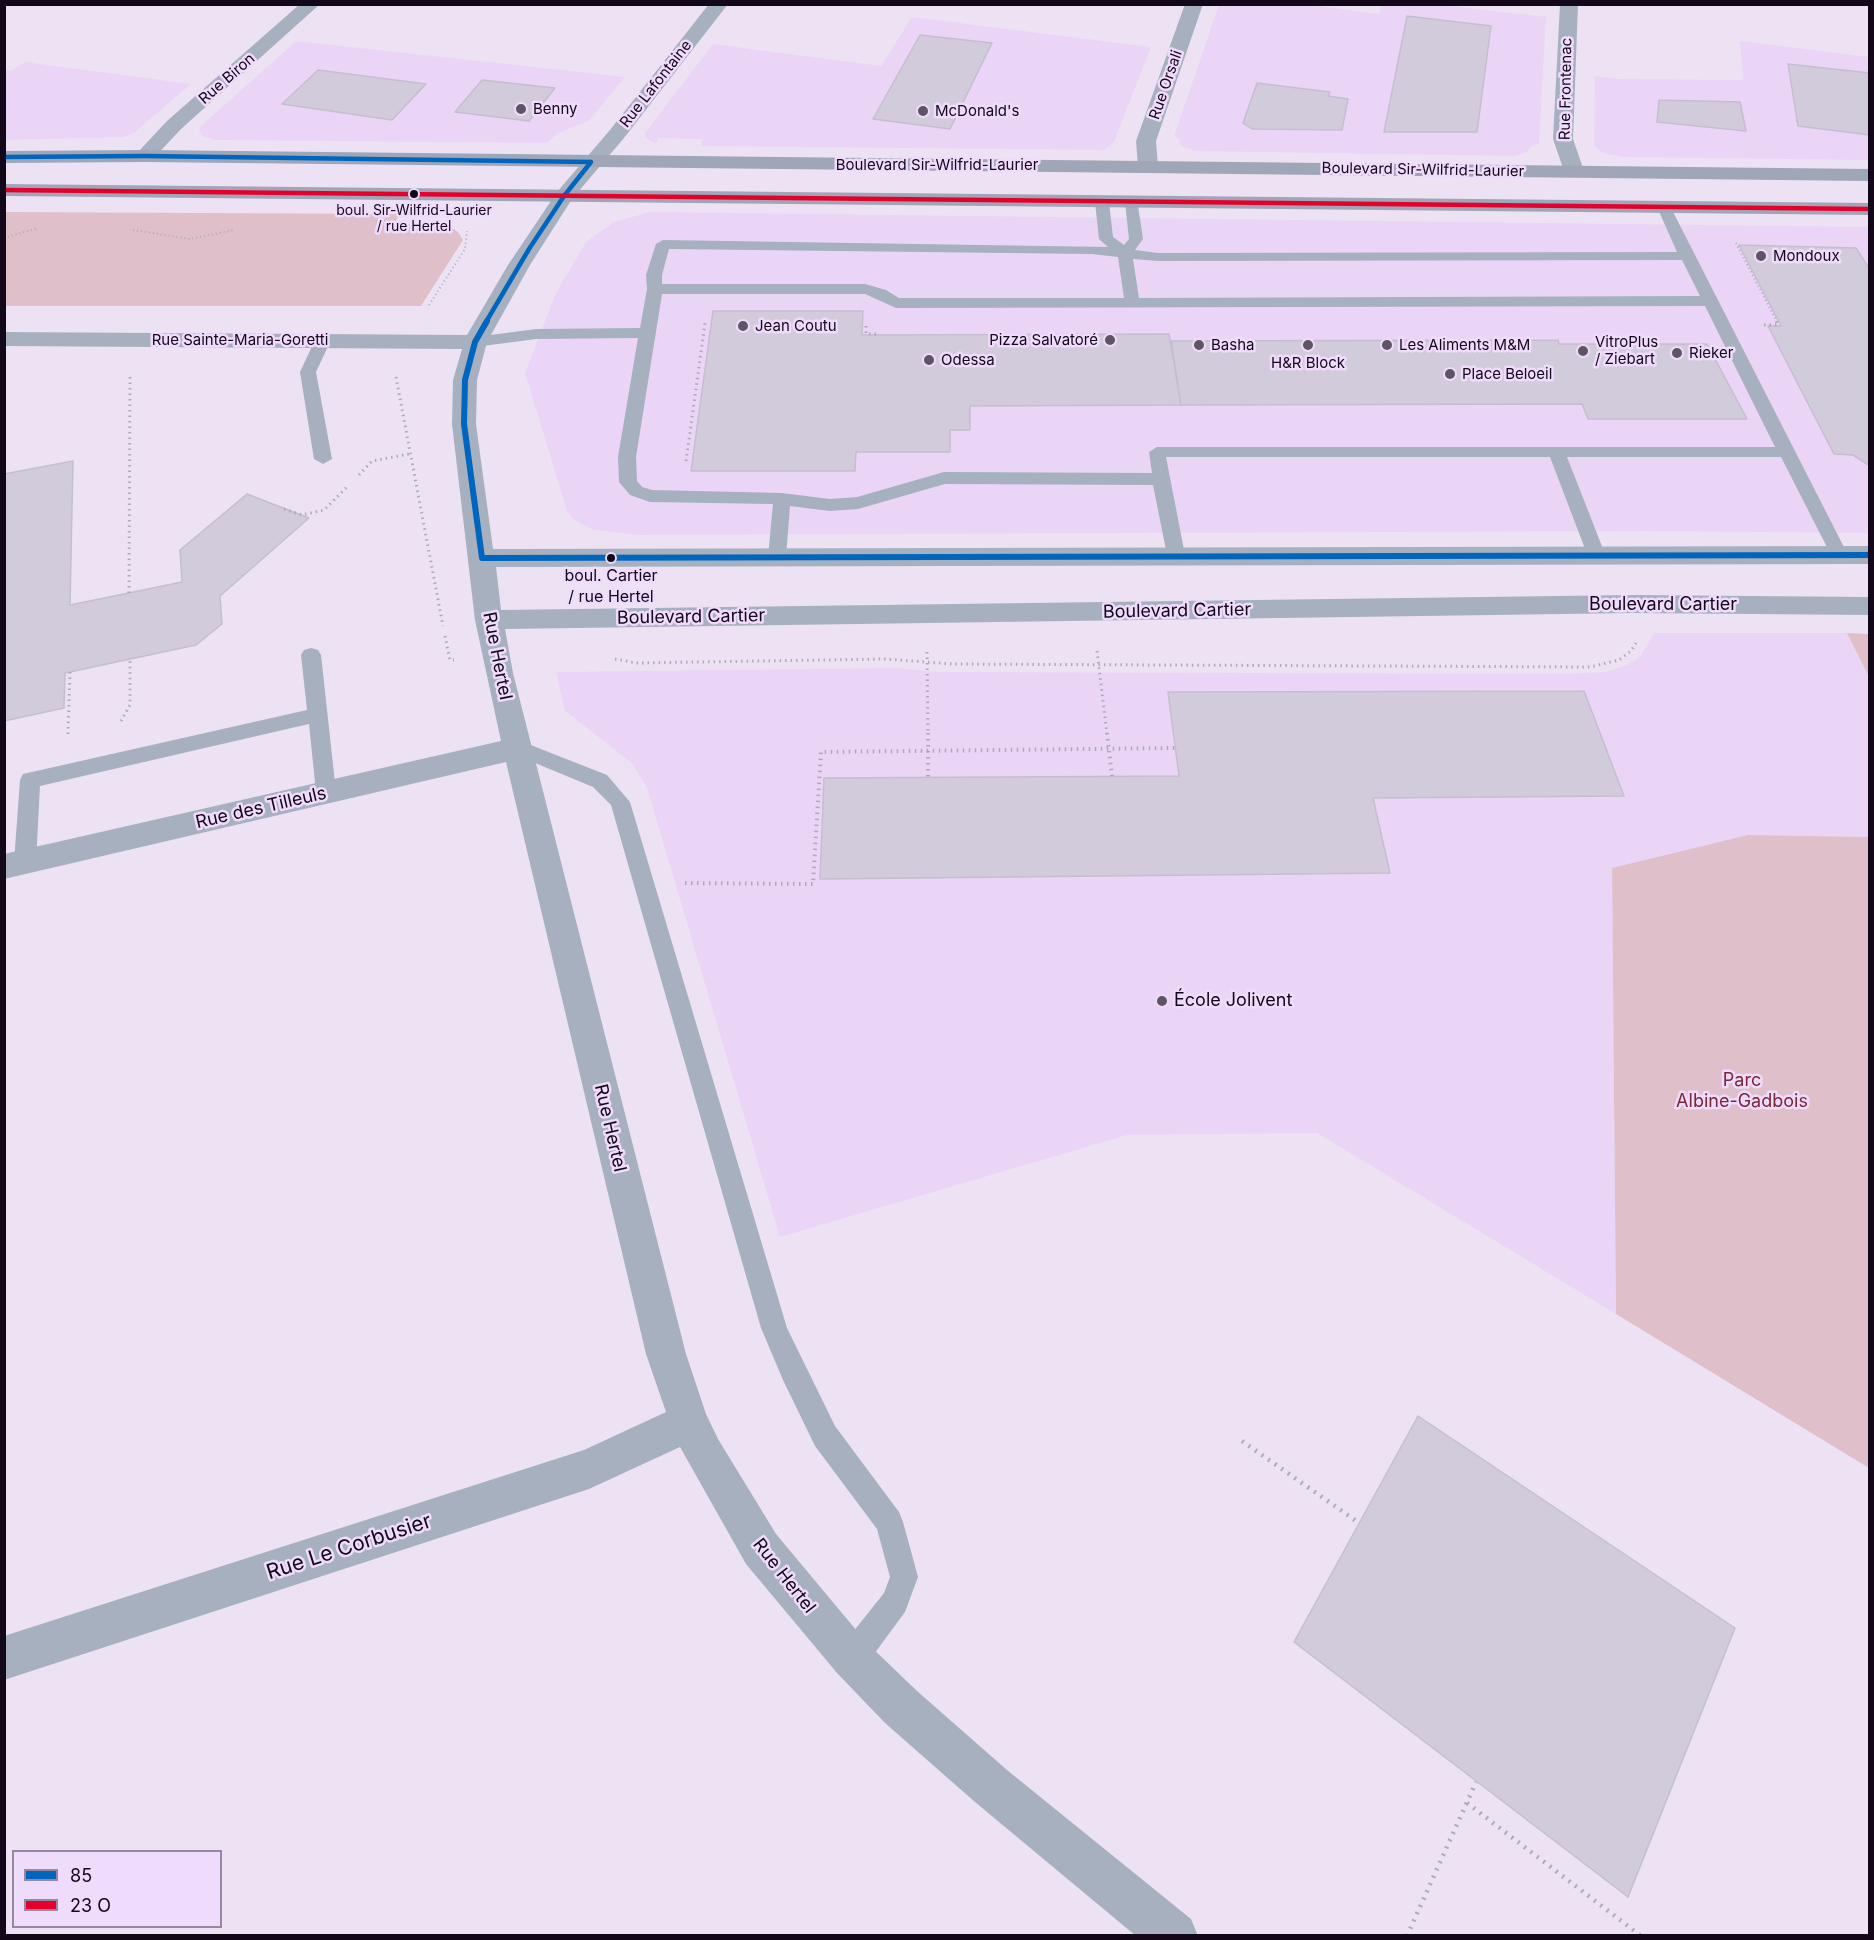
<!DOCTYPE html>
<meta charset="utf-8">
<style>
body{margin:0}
#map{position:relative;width:1874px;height:1940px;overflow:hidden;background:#ede2f4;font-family:Inter,sans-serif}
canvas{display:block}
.frame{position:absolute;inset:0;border:6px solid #13081a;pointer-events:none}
.legend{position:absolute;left:12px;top:1850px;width:210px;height:78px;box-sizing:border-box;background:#efdbfb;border:2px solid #9787a1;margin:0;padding:8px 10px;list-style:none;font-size:18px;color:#13081a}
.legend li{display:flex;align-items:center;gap:12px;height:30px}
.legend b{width:30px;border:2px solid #9787a1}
</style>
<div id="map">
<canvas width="1874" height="1940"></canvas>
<div class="frame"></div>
<ul class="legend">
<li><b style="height:8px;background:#0065bd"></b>85</li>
<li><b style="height:8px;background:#e4002b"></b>23 O</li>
</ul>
</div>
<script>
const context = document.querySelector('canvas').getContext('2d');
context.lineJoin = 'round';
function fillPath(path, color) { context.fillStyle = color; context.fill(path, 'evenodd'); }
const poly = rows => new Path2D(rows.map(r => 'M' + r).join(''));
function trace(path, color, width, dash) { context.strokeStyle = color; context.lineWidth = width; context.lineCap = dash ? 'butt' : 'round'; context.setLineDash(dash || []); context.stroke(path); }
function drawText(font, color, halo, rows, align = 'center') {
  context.font = font + ' Inter,sans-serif'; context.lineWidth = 5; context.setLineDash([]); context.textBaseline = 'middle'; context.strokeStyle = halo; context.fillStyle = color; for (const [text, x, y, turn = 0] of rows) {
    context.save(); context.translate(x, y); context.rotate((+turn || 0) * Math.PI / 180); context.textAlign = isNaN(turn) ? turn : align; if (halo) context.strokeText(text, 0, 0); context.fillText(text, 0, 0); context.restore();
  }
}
const built = poly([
 [1301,4,1379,14,1381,5,1434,4,1546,17,1539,144,1532,145,1527,152,1516,156,1195,151,1181,146,1179,139,1174,136,1219,5],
 [912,17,1151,47,1114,142,1104,150,701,146,702,139,658,138,656,144,646,138,645,133,713,44,881,66],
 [296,41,625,77,589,121,558,133,547,143,216,140,202,136,199,130,201,126],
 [1740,41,1869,57,1869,160,1623,157,1603,153,1594,145,1595,76,1618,79,1743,80],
 [25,62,191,84,134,133,124,137,5,140,5,70,11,71],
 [650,212,1869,227,1869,533,1643,531,637,535,592,529,573,519,567,511,525,373,556,293,586,242,614,222],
 [1654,633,1847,633,1869,677,1869,837,1748,835,1612,868,1616,1314,1317,1133,1127,1135,780,1237,647,788,632,763,565,711,556,672,897,668,938,672,1567,674,1606,672,1627,665,1640,657]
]);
const green = poly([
 [5,212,399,214,395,224,446,224,458,232,463,240,421,306,5,306],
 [1847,633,1869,634,1869,677],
 [1748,835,1869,837,1869,1468,1616,1314,1612,868]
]);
const building = poly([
 [1407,16,1491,26,1477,132,1384,132,1407,16],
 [920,35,992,43,950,129,873,119,920,35],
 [1788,64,1870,73,1870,135,1798,126,1788,64],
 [318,70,426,84,392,120,282,104,318,70],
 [482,80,555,88,529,121,455,112,482,80],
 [1257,83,1330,92,1328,96,1348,99,1342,130,1252,129,1243,123,1257,83],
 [1659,100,1740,102,1746,131,1657,122,1659,100],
 [1739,245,1856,248,1870,270,1870,466,1853,455,1834,454,1768,326,1781,326,1739,245],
 [713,311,863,311,862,335,1169,334,1181,405,970,406,970,430,950,430,950,452,856,452,855,471,691,471,713,311],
 [1558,340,1559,344,1707,344,1747,419,1588,419,1582,404,1181,405,1171,341,1558,340],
 [73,461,70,605,182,582,180,550,247,494,309,518,220,596,222,624,196,645,65,673,64,708,4,721,4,474,73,461],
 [1584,691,1624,796,1373,798,1390,873,820,879,824,778,1179,776,1168,692,1584,691],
 [1418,1416,1735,1628,1628,1897,1294,1642,1418,1416]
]);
const pathFar3 = poly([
 [133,230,190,239,234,230],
 [4,238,38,228],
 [1736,243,1777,322],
 [429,305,465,249,467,231]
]);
const pathFar2 = poly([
 [1764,325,1778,325,1776,321],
 [866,326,866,334,877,334],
 [396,377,443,626],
 [686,461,705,323],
 [359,475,372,461,409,454],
 [284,509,302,515,324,510,347,487],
 [129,593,130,375],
 [445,636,450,660,454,660],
 [1097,651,1107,734],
 [927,652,928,734],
 [615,659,636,663,886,659,952,664,1590,667,1619,660,1631,651,1636,643],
 [121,721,130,705,130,659],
 [68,734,70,671]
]);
const pathFar1 = poly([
 [928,733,928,778],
 [1107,733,1112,776],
 [685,883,813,884,821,752,1176,748]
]);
const path = poly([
 [1242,1441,1359,1523],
 [1467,1803,1641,1936],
 [1407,1936,1476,1782]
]);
const service = poly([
 [1102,198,1109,202,1113,237,1124,245,1129,239,1125,202,1132,198,1137,199,1143,239,1135,250,1158,253,1677,252,1657,207,1664,203,1669,204,1848,555,1839,561,1833,559,1781,457,1567,457,1605,554,1596,560,1587,554,1550,457,1166,457,1185,555,1176,561,1167,555,1153,485,945,484,858,509,830,511,790,506,786,557,777,563,768,557,773,504,650,502,630,495,619,482,618,457,638,338,536,339,475,347,467,342,475,337,536,329,640,328,647,289,646,275,656,244,663,240,1108,247,1099,239,1095,202,1102,198],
 [669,249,1092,254,1118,257,1124,298,899,298,886,290,865,284,662,284,662,275,669,249],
 [1133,259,1158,261,1682,260,1700,296,1139,298,1133,259],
 [662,294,865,294,896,308,1705,306,1775,447,1157,447,1149,452,1152,473,944,472,857,497,830,499,782,493,652,490,642,487,637,481,636,457,662,294],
 [323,335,331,340,316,372,332,459,323,464,314,459,300,372,315,340,323,335],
 [311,648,318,650,321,655,336,792,333,798,326,800,319,798,316,792,309,724,40,786,36,862,33,868,25,870,17,868,14,862,20,780,23,774,307,710,301,655,304,650,311,648],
 [518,740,607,775,630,802,787,1328,835,1426,899,1512,903,1522,918,1577,905,1612,863,1669,852,1673,841,1669,837,1658,841,1647,884,1593,890,1577,877,1529,815,1446,783,1380,761,1328,611,805,593,787,511,753,508,748,511,743,518,740]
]);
const minor = poly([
 [300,4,320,4,181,129,152,160,138,160,135,156,138,152,167,121,300,4],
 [709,4,728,4,624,138,572,199,530,265,487,342,477,380,476,424,493,549,1870,546,1870,564,496,567,501,610,1633,595,1870,597,1870,615,1633,613,505,629,513,673,686,1354,706,1414,718,1439,776,1534,867,1643,917,1691,1007,1770,1191,1919,1198,1936,1136,1936,975,1802,885,1723,837,1673,746,1564,680,1447,589,1489,4,1680,4,1636,584,1450,666,1412,646,1354,506,762,4,879,4,854,501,741,475,620,452,424,453,380,462,349,4,346,4,332,467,335,508,265,557,192,610,130,709,4],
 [1185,4,1203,4,1156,141,1158,166,1155,170,1148,172,1141,170,1138,166,1136,141,1185,4],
 [1560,4,1578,4,1573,139,1584,171,1581,175,1574,177,1567,175,1564,171,1553,139,1560,4]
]);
const primary = poly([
 [145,150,1870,169,1870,181,145,162,4,163,4,151,145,150],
 [4,184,1870,203,1870,215,4,196,4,184]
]);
const bus1Far1 = poly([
 [4,157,145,156,591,162],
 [486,322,529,249,564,196,591,162]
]);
const bus1 = poly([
 [487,321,475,342,465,380,464,424,482,558,1870,555]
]);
const bus2 = poly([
 [4,190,1870,209]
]);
const markers = [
 [521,109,6,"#5f5466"],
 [923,111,6,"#5f5466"],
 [414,194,5,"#13081a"],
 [1761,256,6,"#5f5466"],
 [743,326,6,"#5f5466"],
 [1110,340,6,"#5f5466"],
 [1199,345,6,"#5f5466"],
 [1308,345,6,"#5f5466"],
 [1387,345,6,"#5f5466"],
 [1583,351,6,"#5f5466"],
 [1677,353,6,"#5f5466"],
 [929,360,6,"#5f5466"],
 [1450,374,6,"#5f5466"],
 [611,558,5,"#13081a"],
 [1162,1001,6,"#5f5466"]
];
const farBusnames = [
 ["boul. Sir-Wilfrid-Laurier",414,211],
 ["/ rue Hertel",414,227]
];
const farStreetnames = [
 ["Rue Biron",227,79,-41],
 ["Rue Lafontaine",656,84,-52],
 ["Rue Orsali",1166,85,-71],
 ["Rue Frontenac",1566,89,-89],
 ["Boulevard Sir-Wilfrid-Laurier",937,165],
 ["Boulevard Sir-Wilfrid-Laurier",1423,170,1],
 ["Rue Sainte-Maria-Goretti",240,340]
];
const farPoinames = [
 ["Benny",533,109],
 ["McDonald's",935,111],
 ["Mondoux",1773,256],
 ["Jean Coutu",755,326],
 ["Pizza Salvatoré",1098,340,"right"],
 ["VitroPlus",1595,342],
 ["/ Ziebart",1595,359],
 ["Basha",1211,345],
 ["Les Aliments M&M",1399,345],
 ["Rieker",1689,353],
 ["Odessa",941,360],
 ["H&R Block",1308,363,"center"],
 ["Place Beloeil",1462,374]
];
const busNames = [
 ["boul. Cartier",611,576],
 ["/ rue Hertel",611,597]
];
const streetNames = [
 ["Boulevard Cartier",1663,605],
 ["Boulevard Cartier",1177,611,-1],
 ["Boulevard Cartier",691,617,-1],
 ["Rue Hertel",497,656,79],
 ["Rue des Tilleuls",261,808,-13],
 ["Rue Hertel",610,1128,77],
 ["Rue Hertel",784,1576,52]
];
const poiNames = [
 ["École Jolivent",1174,1001]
];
const parkNames = [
 ["Parc",1742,1081],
 ["Albine-Gadbois",1742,1102]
];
const nearStreetnames = [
 ["Rue Le Corbusier",349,1547,-18]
];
fillPath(built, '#ead5f7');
fillPath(green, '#dfbfca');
fillPath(building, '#d2cbdc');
trace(building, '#c5bed1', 1.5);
trace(pathFar3, '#acacb9', 2, [1, 3]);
trace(pathFar2, '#acacb9', 3, [1.5, 4]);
trace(pathFar1, '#acacb9', 4, [1.5, 4.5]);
trace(path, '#acacb9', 4.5, [2, 6]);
fillPath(service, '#a7b0be');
fillPath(minor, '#a7b0be');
fillPath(primary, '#9fa6b8');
trace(bus1Far1, '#0065bd', 4.5);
trace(bus1, '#0065bd', 6);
trace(bus2, '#e4002b', 4.5);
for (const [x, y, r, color] of markers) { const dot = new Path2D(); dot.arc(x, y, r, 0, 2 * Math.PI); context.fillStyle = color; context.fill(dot); trace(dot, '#efdbfb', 2); }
drawText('14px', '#13081a', '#efdbfb', farBusnames);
drawText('15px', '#13081a', '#efdbfb', farStreetnames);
drawText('15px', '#13081a', '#efdbfb', farPoinames, 'left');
drawText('16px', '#13081a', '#efdbfb', busNames);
drawText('18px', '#13081a', '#efdbfb', streetNames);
drawText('18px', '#13081a', '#efdbfb', poiNames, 'left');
drawText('18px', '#792736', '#efdbfb', parkNames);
drawText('21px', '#13081a', '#efdbfb', nearStreetnames);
</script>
